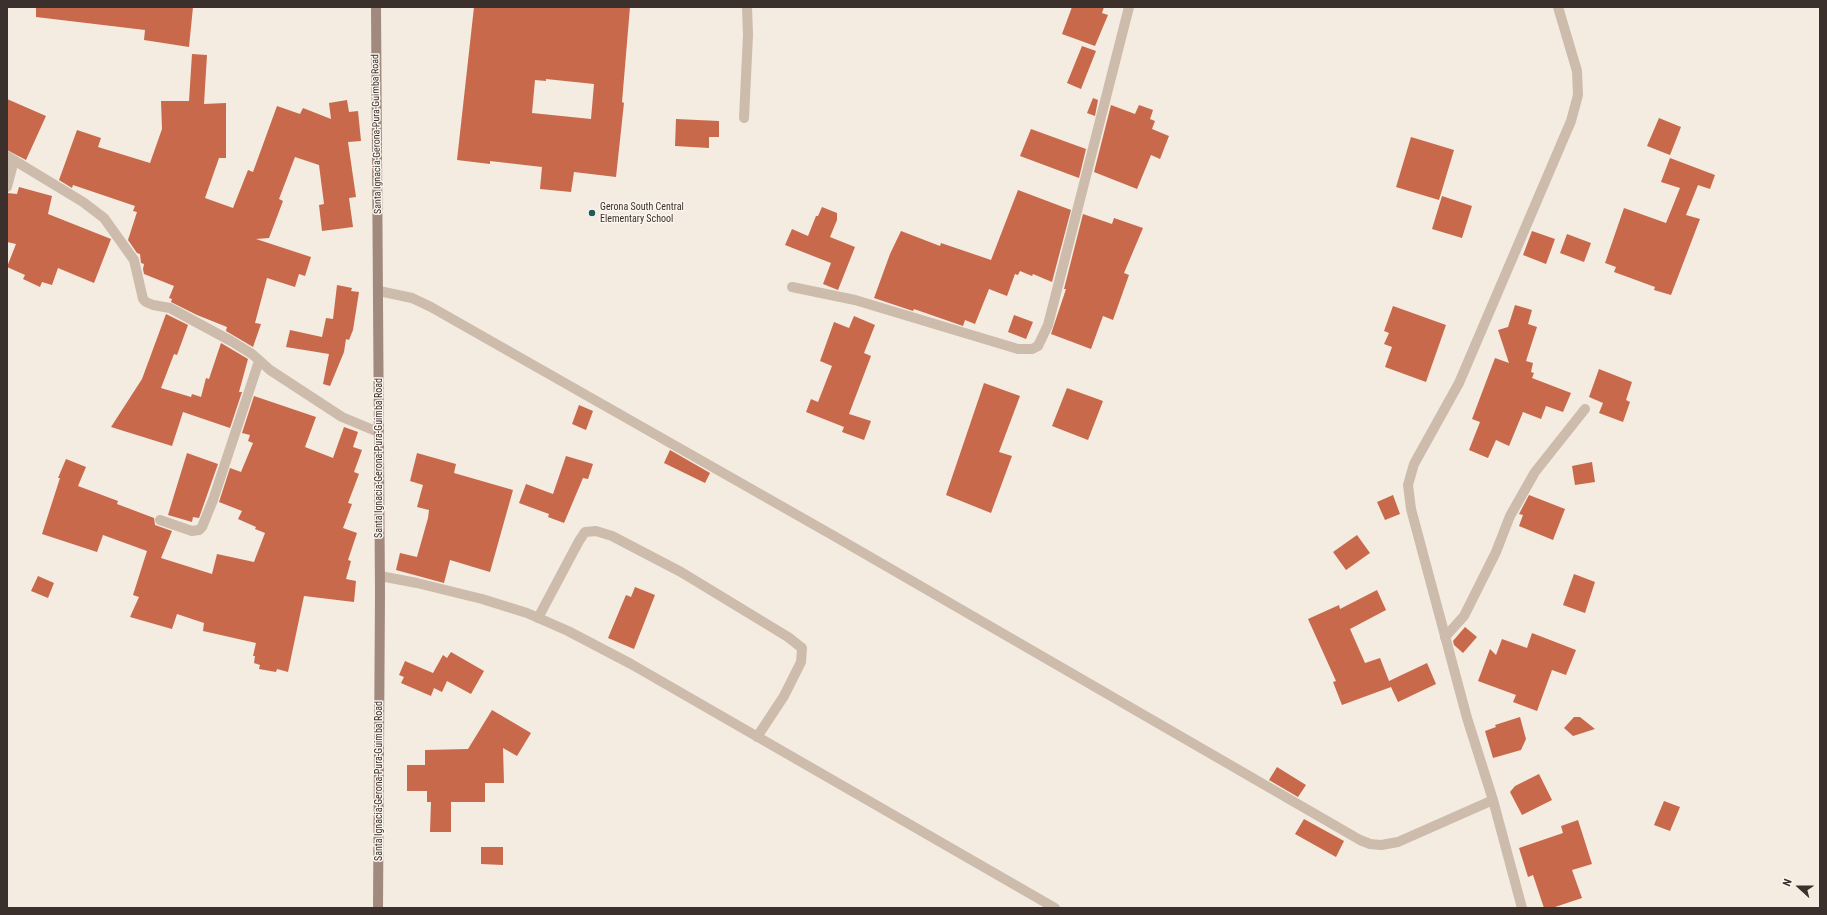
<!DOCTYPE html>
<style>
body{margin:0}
#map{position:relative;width:1827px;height:915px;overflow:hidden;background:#f4ebe1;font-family:"Roboto Condensed",sans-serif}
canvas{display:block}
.frame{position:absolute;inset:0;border:8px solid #3b302b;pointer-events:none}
.north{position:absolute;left:1779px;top:867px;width:40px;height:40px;-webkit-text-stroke:3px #fbf5ee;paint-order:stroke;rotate:291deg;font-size:11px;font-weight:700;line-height:16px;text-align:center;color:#3b302b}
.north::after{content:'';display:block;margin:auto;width:14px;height:18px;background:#3b302b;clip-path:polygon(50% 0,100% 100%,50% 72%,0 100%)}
</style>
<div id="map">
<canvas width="1827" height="915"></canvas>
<div class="frame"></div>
<div class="north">N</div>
</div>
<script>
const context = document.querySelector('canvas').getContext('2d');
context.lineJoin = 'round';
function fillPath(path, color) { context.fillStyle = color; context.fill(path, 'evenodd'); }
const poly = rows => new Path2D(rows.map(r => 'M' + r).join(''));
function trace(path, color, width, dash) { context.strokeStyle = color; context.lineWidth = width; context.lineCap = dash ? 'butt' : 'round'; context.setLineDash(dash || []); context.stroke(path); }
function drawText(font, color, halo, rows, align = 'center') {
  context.font = font + ' "Roboto Condensed",sans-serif'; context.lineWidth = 3; context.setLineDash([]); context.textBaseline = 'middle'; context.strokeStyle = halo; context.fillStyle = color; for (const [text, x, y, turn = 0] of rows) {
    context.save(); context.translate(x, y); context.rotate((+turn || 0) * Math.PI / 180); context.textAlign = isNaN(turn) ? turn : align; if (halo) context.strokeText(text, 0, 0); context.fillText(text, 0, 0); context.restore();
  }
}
const building = poly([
 [36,7,193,7,189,47,144,40,145,30,36,17],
 [474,7,630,7,622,102,624,103,616,177,574,172,571,192,540,189,542,167,490,161,490,164,457,160],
 [546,79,594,84,591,119,532,113,535,80,546,81],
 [1072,7,1104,7,1102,13,1108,15,1095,46,1062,34],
 [1082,46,1096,51,1081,89,1067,83],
 [192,54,207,55,204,104,226,103,226,158,219,158,205,198,233,208,248,170,253,172,277,106,300,114,303,108,331,119,329,103,347,100,349,112,358,111,361,141,348,142,356,197,349,198,353,227,322,231,319,205,324,204,319,165,295,157,279,199,283,201,269,238,256,239,311,257,305,276,299,274,295,287,267,278,255,323,261,324,253,347,226,331,227,327,197,315,171,302,172,299,169,298,174,286,144,274,143,269,144,264,141,263,140,254,137,253,128,240,137,212,133,211,135,206,73,185,72,188,59,180,77,130,101,138,98,147,150,163,162,129,161,101,189,101],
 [1093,98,1098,100,1095,116,1087,113],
 [7,99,46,116,26,160,7,150],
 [1111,105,1135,114,1139,105,1153,110,1150,119,1155,121,1152,129,1169,136,1160,159,1151,155,1137,189,1094,172],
 [1659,118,1681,127,1670,155,1647,146],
 [676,119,719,121,719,137,709,137,709,148,675,146],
 [1031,129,1086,149,1079,178,1020,156],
 [1411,137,1454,150,1439,200,1396,187],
 [1670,158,1715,175,1710,189,1698,185,1686,215,1700,219,1671,295,1654,290,1655,287,1614,272,1616,267,1605,263,1624,208,1666,223,1680,188,1661,182],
 [19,187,52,196,48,214,111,239,94,283,58,268,52,285,42,282,40,287,23,279,25,275,7,267,16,244,7,242,7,193,17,194],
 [1018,190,1071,210,1052,282,1033,274,1032,276,1020,271,1018,275,1015,274,1007,296,989,289,975,324,965,320,963,326,914,309,913,311,874,298,890,254,901,231,940,246,941,243,991,260],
 [1442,196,1472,206,1462,238,1432,229],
 [822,207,837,213,837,220,830,237,855,247,838,290,823,284,831,263,785,245,792,229,808,236,816,216,818,216],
 [1083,214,1112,224,1114,218,1143,228,1124,273,1129,275,1113,320,1103,316,1091,349,1051,334,1066,289,1064,289],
 [1532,231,1555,239,1546,264,1523,255],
 [1567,234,1591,243,1584,262,1560,253],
 [337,285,352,288,351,291,359,292,353,330,349,340,346,339,344,352,330,386,323,384,329,354,286,347,290,330,322,337,326,318,333,319],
 [1515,305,1532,310,1528,324,1537,327,1526,361,1533,363,1531,372,1534,373,1532,378,1571,393,1563,412,1546,406,1541,419,1523,412,1509,446,1496,440,1488,458,1469,450,1480,422,1472,419,1495,358,1509,363,1498,330,1508,327],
 [1393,306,1446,325,1426,382,1385,367,1392,347,1384,344,1389,333,1384,331],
 [166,314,188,325,177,355,174,354,161,388,191,397,192,394,201,397,206,378,209,379,221,343,248,359,239,392,242,392,230,428,183,412,172,446,111,427,142,379],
 [1014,315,1033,322,1026,339,1008,332],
 [854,316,875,325,864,353,871,356,849,414,871,421,864,440,842,432,844,427,806,412,811,399,818,402,832,366,820,361,834,322,849,328],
 [1599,369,1632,382,1626,400,1630,402,1623,422,1599,413,1603,403,1589,397],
 [984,383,1020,396,999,452,1012,456,991,513,946,495],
 [1067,388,1103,401,1088,440,1052,426],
 [254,396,316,417,305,447,333,458,344,427,358,432,353,447,362,450,354,472,359,474,348,503,352,504,343,528,357,533,348,560,351,561,346,579,356,581,354,602,304,596,288,672,277,669,276,672,259,669,260,665,254,663,255,656,253,656,256,643,203,631,204,623,177,614,172,629,130,617,139,597,133,595,147,551,103,535,97,552,42,534,60,478,58,478,66,459,86,467,78,486,118,501,117,504,154,518,155,525,172,531,161,558,212,574,217,554,254,562,265,533,255,529,256,527,238,519,242,511,219,502,230,468,241,472,253,443,248,441,250,435,242,433],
 [579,405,593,411,586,430,572,424],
 [670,450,710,473,705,483,664,463],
 [187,453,218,464,199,518,193,517,192,522,168,515],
 [417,453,456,464,454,473,513,490,490,572,450,560,444,583,396,570,400,553,417,557,428,518,429,510,417,507,423,485,410,481],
 [566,456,593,464,588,479,583,478,564,523,548,517,549,514,519,503,526,484,553,494],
 [1592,462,1595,482,1575,485,1572,466],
 [1393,495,1400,514,1385,520,1377,502],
 [1529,495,1565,509,1553,540,1519,526,1523,515,1519,514],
 [1357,535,1370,553,1346,570,1333,552],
 [1574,574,1595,582,1585,613,1563,605],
 [38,576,54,583,48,598,31,591],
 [635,587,655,595,634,649,608,638,626,595,631,597],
 [1377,590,1386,610,1350,629,1365,663,1380,658,1389,681,1427,663,1436,684,1398,702,1391,687,1342,705,1333,682,1336,681,1308,619,1339,605,1340,609],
 [1465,627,1477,637,1463,653,1454,645,1453,641],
 [1532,633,1576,650,1566,675,1552,670,1537,711,1513,702,1516,695,1478,681,1490,649,1496,655,1502,639,1527,648],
 [451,652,484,671,471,694,447,681,442,692,434,688,431,696,401,683,404,677,399,675,405,661,433,673,443,655,447,658],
 [492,710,531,733,517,756,503,748,504,783,485,783,485,802,451,802,451,832,430,832,431,802,427,802,427,791,407,791,407,765,425,765,425,750,468,749],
 [1520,717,1526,739,1521,750,1493,758,1485,731,1496,727,1495,725],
 [1574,717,1580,717,1595,729,1573,736,1564,728],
 [1277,767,1306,785,1298,797,1269,780],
 [1539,774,1552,800,1522,815,1510,792,1515,786],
 [1664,801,1680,807,1670,831,1654,825],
 [1304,819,1344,841,1336,857,1295,834],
 [1578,820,1592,864,1572,870,1582,898,1552,908,1544,908,1533,875,1528,877,1519,848,1563,833,1561,826],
 [481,847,503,847,503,865,481,864]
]);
const minor = poly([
 [744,118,748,35,747,7],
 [7,156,83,202,104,218,134,260,143,299,146,302,153,305,170,308,231,341,252,354,270,370,342,417,378,432],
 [7,187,14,160],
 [792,287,855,300,1018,349,1032,349,1038,346,1048,325,1129,7],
 [379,291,412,298,431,307,834,536,1360,840,1370,844,1381,845,1398,842,1493,800],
 [160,520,192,531,199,530,202,527,213,500,259,361],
 [380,576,417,583,482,599,527,613,568,631,631,664,1055,908],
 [538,618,579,541,585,532,596,531,612,536,681,572,788,637,802,648,801,662,784,696,757,737],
 [1445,637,1464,616,1496,552,1510,516,1535,472,1585,409]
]);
const tertiary = poly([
 [1522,908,1493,800,1467,718,1411,509,1408,485,1414,464,1459,383,1571,121,1578,95,1577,71,1558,7]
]);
const secondary = poly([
 [376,7,380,593,378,908]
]);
const markers = [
 [592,213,4,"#1f5a5e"]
];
const streetNames = [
 ["Santa Ignacia-Gerona-Pura-Guimba Road",377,134,-91],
 ["Santa Ignacia-Gerona-Pura-Guimba Road",379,458,-90],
 ["Santa Ignacia-Gerona-Pura-Guimba Road",379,781,-90]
];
const poiNames = [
 ["Gerona South Central",600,207],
 ["Elementary School",600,219]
];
fillPath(building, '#c8694b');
trace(minor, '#cdbbac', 10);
trace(tertiary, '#cdbbac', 10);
trace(secondary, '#a18a7d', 10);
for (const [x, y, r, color] of markers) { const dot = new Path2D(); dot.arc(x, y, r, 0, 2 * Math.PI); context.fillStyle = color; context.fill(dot); trace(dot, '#fbf5ee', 1.5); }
drawText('10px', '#3b302b', '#fbf5ee', streetNames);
drawText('10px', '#3b302b', '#fbf5ee', poiNames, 'left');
</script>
